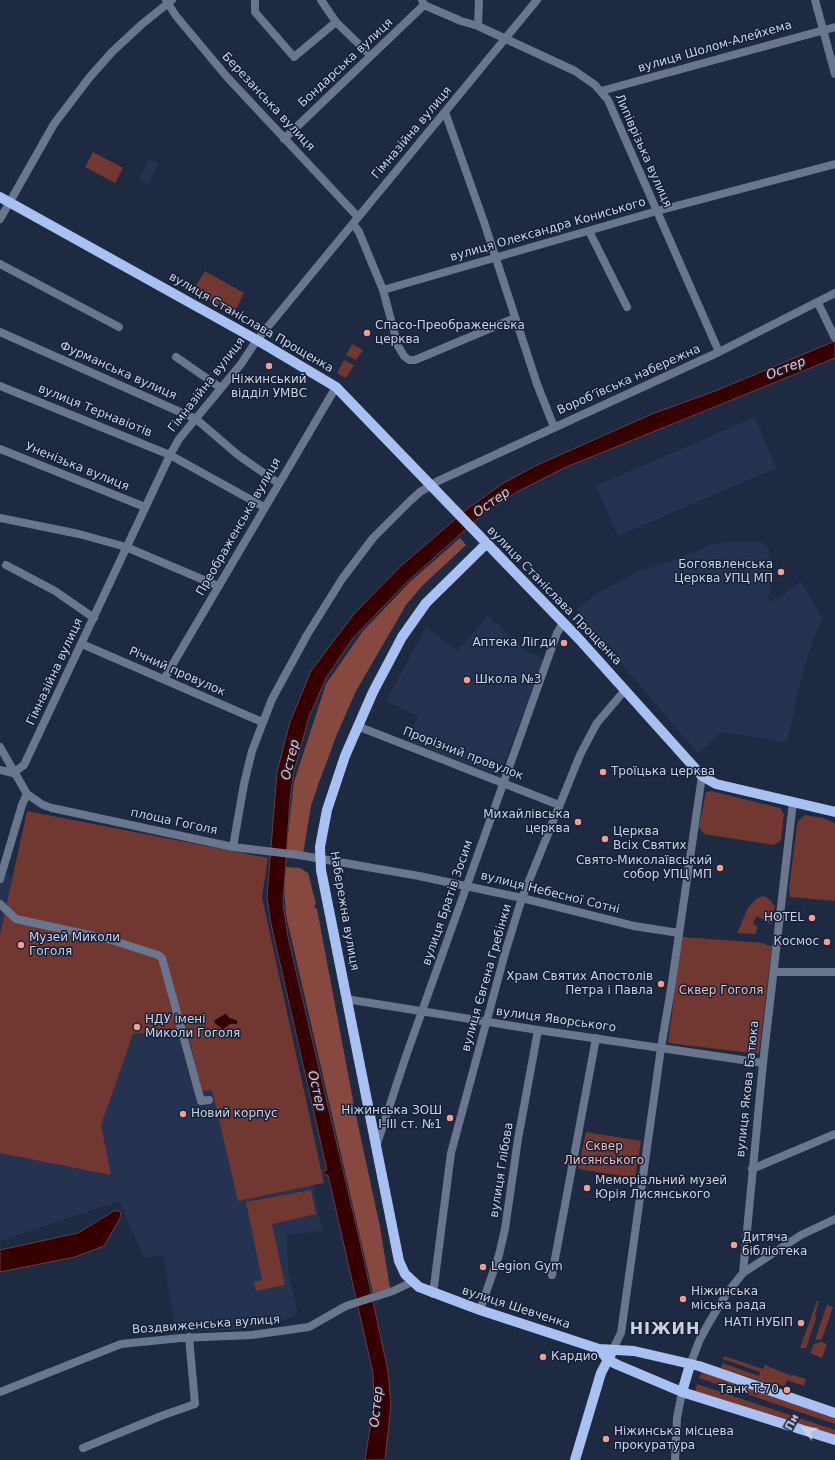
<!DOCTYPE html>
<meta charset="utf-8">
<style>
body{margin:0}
#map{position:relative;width:835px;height:1460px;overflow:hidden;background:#1e2a42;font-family:"DejaVu Sans",sans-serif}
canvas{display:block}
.north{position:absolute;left:783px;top:1408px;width:40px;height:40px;-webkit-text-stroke:3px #152038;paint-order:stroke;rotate:298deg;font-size:11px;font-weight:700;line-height:16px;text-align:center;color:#cad2e2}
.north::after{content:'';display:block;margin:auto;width:14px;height:18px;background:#cad2e2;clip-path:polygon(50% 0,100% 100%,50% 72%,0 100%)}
</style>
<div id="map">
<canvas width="835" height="1460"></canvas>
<div class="north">Пн</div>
</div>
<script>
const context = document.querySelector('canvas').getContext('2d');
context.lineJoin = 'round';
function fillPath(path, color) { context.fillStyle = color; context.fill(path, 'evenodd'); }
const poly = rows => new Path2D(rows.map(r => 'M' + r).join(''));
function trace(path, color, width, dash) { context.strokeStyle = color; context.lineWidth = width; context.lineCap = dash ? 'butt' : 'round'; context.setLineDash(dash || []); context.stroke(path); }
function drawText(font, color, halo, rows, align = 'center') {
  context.font = font + ' "DejaVu Sans",sans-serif'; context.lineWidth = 3; context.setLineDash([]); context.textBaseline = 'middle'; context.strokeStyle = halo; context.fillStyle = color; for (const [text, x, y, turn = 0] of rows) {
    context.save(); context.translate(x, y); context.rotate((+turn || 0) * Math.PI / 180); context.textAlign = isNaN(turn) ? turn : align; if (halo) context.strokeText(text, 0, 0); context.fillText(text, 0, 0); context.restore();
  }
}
const built = poly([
 [149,159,159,164,148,184,139,179],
 [755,417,776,468,618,536,596,486],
 [731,541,762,542,769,548,770,594,767,595,769,601,777,599,792,589,801,581,823,619,814,637,803,672,787,742,721,732,698,754,578,612,577,608,601,591,639,571,669,562,712,544],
 [488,616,527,651,544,659,499,776,407,741,418,716,386,701,426,627,457,651],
 [0,873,115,897,312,1182,323,1231,287,1235,288,1271,298,1314,275,1324,233,1330,176,1332,163,1255,144,1258,119,1201,0,1241]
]);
const green = poly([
 [93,152,123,168,115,183,85,167],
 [205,271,244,293,234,313,193,291],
 [352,344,363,350,356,360,346,355],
 [344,360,354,365,346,378,337,373],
 [711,791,780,808,784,814,781,840,774,845,704,834,699,827,706,792],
 [27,811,268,858,262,897,324,1183,238,1201,212,1090,202,1091,187,1029,177,1029,133,1034,101,1125,111,1175,0,1153,0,935],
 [805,815,823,818,835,823,835,901,790,897,789,888,797,825,799,820],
 [762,896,768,898,775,906,771,924,757,916,753,923,754,925,757,926,756,934,737,933,748,908,755,900],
 [682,937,765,943,765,945,772,946,759,1054,668,1043],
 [586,1132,641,1141,635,1178,578,1169],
 [311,1190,316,1214,272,1224,285,1285,256,1291,254,1282,262,1280,246,1202],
 [817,1301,819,1301,815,1315,816,1318,806,1348,800,1348],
 [827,1305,833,1307,822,1339,815,1340],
 [821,1342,827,1344,822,1358,810,1353,814,1344],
 [724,1356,763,1369,765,1365,792,1376,793,1375,806,1379,804,1386,787,1380,785,1386,778,1384,776,1386,721,1368,722,1363,759,1376,760,1372,723,1359],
 [702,1372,835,1416,835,1424,699,1378],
 [697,1384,835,1430,835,1438,695,1391]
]);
const forest = poly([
 [460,538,466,545,422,586,406,605,356,691,337,734,318,785,311,806,303,854,286,852,294,782,326,684,363,631,410,582],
 [286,867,300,868,308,873,316,904,314,907,317,909,355,1111,380,1227,390,1288,373,1293,286,915,284,886]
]);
const water = poly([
 [835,341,835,358,564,468,517,492,485,512,407,582,353,638,326,678,309,717,294,771,290,799,283,904,288,937,360,1242,388,1371,391,1405,385,1460,365,1460,374,1402,373,1373,328,1175,325,1175,323,1171,327,1170,271,924,267,897,277,772,290,722,311,671,354,614,401,566,466,510,502,484,535,466,652,414,718,390,835,341],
 [226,1013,229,1017,237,1020,238,1022,237,1025,231,1024,223,1030,214,1023,214,1020,226,1013],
 [114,1211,120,1211,121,1217,104,1246,75,1257,0,1272,0,1250,78,1233,114,1211]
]);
const minor = poly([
 [166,0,176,16,227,77,358,217],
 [255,0,255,12,294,57,336,22],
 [321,0,336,22,370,55],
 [422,0,424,5,461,21,478,26],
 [479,0,478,26,575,71,595,85,608,100,719,352],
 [815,0,835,74],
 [601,91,835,27],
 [445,112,484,222,537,384,554,427],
 [284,139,424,5],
 [0,219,54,124,89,78,112,52,141,25,172,0],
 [353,224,359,232,383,290,398,346,404,356,409,360,415,360,515,318],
 [589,231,627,307],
 [0,264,119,327],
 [383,290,657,211,835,164],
 [818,303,835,338],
 [0,332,196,419,238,455,278,483],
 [176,357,221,388],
 [0,386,170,455,264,507],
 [0,449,145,507],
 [0,518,79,534,126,547,218,586],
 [6,565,55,591,94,618],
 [82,644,262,722],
 [164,679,336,387],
 [357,726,559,805],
 [0,747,27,794,43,805,52,808,233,847,299,855,419,876,522,898,634,926,679,933],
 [0,770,13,773,24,765,170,455,179,439,241,364,257,340,537,0],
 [233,847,244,784,252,751,272,699,307,635,342,579,373,538,410,501,420,492,438,481,719,352,835,293],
 [0,879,22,805,27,794],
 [0,904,16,919,108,939,158,955,162,958,201,1101,209,1100],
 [774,972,835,972],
 [346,999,538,1030,763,1063],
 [376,1147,406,1056,557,633,563,623],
 [752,1169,835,1134],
 [743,1273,801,1235,835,1219],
 [552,1275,596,1038],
 [433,1294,451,1153,505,953,522,898,580,755,591,734,597,723,625,690],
 [480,1310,499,1255,505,1229,518,1139,538,1030],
 [613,1349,621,1333,661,1048,671,989,702,776],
 [690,1365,700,1339,710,1321,727,1293,743,1273,763,1063,793,802],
 [0,1392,121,1344,181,1338,252,1335,309,1327,346,1306,393,1291,412,1282],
 [83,1448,161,1416,195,1404,189,1337],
 [675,1460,677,1418,682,1392]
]);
const major = poly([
 [0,197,257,340,336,387,579,639,702,776,716,784,835,812],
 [486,544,426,603,402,637,373,692,345,756,327,810,320,847,321,870,399,1261,405,1274,419,1287,480,1310,599,1349,634,1351,699,1366,835,1413],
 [599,1349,608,1360,618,1365,682,1392,835,1440],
 [682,1392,690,1365],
 [575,1460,601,1373,611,1354]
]);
const markers = [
 [367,333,4,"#f59d8f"],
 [269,366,4,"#f59d8f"],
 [781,572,4,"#f59d8f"],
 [564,643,4,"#f59d8f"],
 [467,680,4,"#f59d8f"],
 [603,772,4,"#f59d8f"],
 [578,822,4,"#f59d8f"],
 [605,839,4,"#f59d8f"],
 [720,868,4,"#f59d8f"],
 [812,918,4,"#f59d8f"],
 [827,942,4,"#f59d8f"],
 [21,945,4,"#f59d8f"],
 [661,984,4,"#f59d8f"],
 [137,1027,4,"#f59d8f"],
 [183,1114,4,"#f59d8f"],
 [450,1118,4,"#f59d8f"],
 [587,1188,4,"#f59d8f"],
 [734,1245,4,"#f59d8f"],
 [483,1267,4,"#f59d8f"],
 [683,1299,4,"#f59d8f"],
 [801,1323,4,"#f59d8f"],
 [543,1357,4,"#f59d8f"],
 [787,1390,4,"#f59d8f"],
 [606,1439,4,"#f59d8f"]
];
const streetNames = [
 ["вулиця Шолом-Алейхема",715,47,-16],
 ["Бондарська вулиця",346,63,-43],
 ["Березанська вулиця",268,102,47],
 ["Гімназійна вулиця",412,133,-50],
 ["Липіврізька вулиця",643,151,66],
 ["вулиця Олександра Кониського",548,230,-16],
 ["вулиця Станіслава Прощенка",251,323,30],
 ["Фурманська вулиця",118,371,24],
 ["Воробʼївська набережна",629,380,-24],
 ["Гімназійна вулиця",207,385,-52],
 ["вулиця Тернавіотів",95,411,22],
 ["Уненізька вулиця",77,467,22],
 ["Преображенська вулиця",239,527,-60],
 ["вулиця Станіслава Прощенка",554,596,46],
 ["Гімназійна вулиця",55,672,-65],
 ["Річний провулок",177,672,24],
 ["Прорізний провулок",463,754,21],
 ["площа Гоголя",174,822,12],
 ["вулиця Небесної Сотні",550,893,14],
 ["вулиця Братів Зосим",448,903,-71],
 ["Набережна вулиця",344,911,80],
 ["вулиця Євгена Гребінки",487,978,-74],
 ["вулиця Яворського",556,1020,8],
 ["вулиця Якова Батюка",748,1089,-84],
 ["вулиця Глібова",502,1170,-81],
 ["вулиця Шевченка",516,1308,18],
 ["Воздвиженська вулиця",206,1325,-4]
];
const poiNames = [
 ["Спасо-Преображенська",375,326],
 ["церква",375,340],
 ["Ніжинський",269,380,"center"],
 ["відділ УМВС",269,394,"center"],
 ["Богоявленська",773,565,"right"],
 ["Церква УПЦ МП",773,579,"right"],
 ["Аптека Лігди",556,643,"right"],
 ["Школа №3",475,680],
 ["Троїцька церква",611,772],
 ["Михайлівська",570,815,"right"],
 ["церква",570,829,"right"],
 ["Церква",613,832],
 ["Всіх Святих",613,846],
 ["Свято-Миколаївський",712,861,"right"],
 ["собор УПЦ МП",712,875,"right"],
 ["HOTEL",804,918,"right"],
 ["Музей Миколи",29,938],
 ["Гоголя",29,952],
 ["Космос",819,942,"right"],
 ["Храм Святих Апостолів",653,977,"right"],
 ["Петра і Павла",653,991,"right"],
 ["НДУ імені",145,1020],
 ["Миколи Гоголя",145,1034],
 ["Ніжинська ЗОШ",442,1111,"right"],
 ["І-ІІІ ст. №1",442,1125,"right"],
 ["Новий корпус",191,1114],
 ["Меморіальний музей",595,1181],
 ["Юрія Лисянського",595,1195],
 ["Дитяча",742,1238],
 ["бібліотека",742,1252],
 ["Legion Gym",491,1267],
 ["Ніжинська",691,1292],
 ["міська рада",691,1306],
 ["НАТІ НУБІП",793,1323,"right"],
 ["Кардио",551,1357],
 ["Танк Т-70",779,1390,"right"],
 ["Ніжинська місцева",614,1432],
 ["прокуратура",614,1446]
];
const parkNames = [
 ["Сквер Гоголя",721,991],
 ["Сквер",604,1147],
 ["Лисянського",604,1161]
];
const waterNames = [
 ["Остер",786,369,-22],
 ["Остер",492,503,-35],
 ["Остер",291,760,-76],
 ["Остер",316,1091,77],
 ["Остер",377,1407,-84]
];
const districtNames = [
 ["НІЖИН",665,1330]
];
fillPath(built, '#253351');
fillPath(green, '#703830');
fillPath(forest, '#87493f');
fillPath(water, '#370000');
trace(water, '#633f44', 1);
trace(minor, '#6a768d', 8);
trace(major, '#a9c1f2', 10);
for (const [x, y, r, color] of markers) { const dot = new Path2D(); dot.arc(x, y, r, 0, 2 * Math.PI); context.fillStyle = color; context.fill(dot); trace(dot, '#152038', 1.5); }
drawText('12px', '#cad2e2', '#152038', streetNames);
drawText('12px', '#cad2e2', '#152038', poiNames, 'left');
drawText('12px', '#f4b9af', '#152038', parkNames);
drawText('italic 13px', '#fbc0b6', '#152038', waterNames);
context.letterSpacing = '1px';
drawText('bold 16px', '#cad2e2', '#152038', districtNames);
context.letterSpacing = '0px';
</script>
